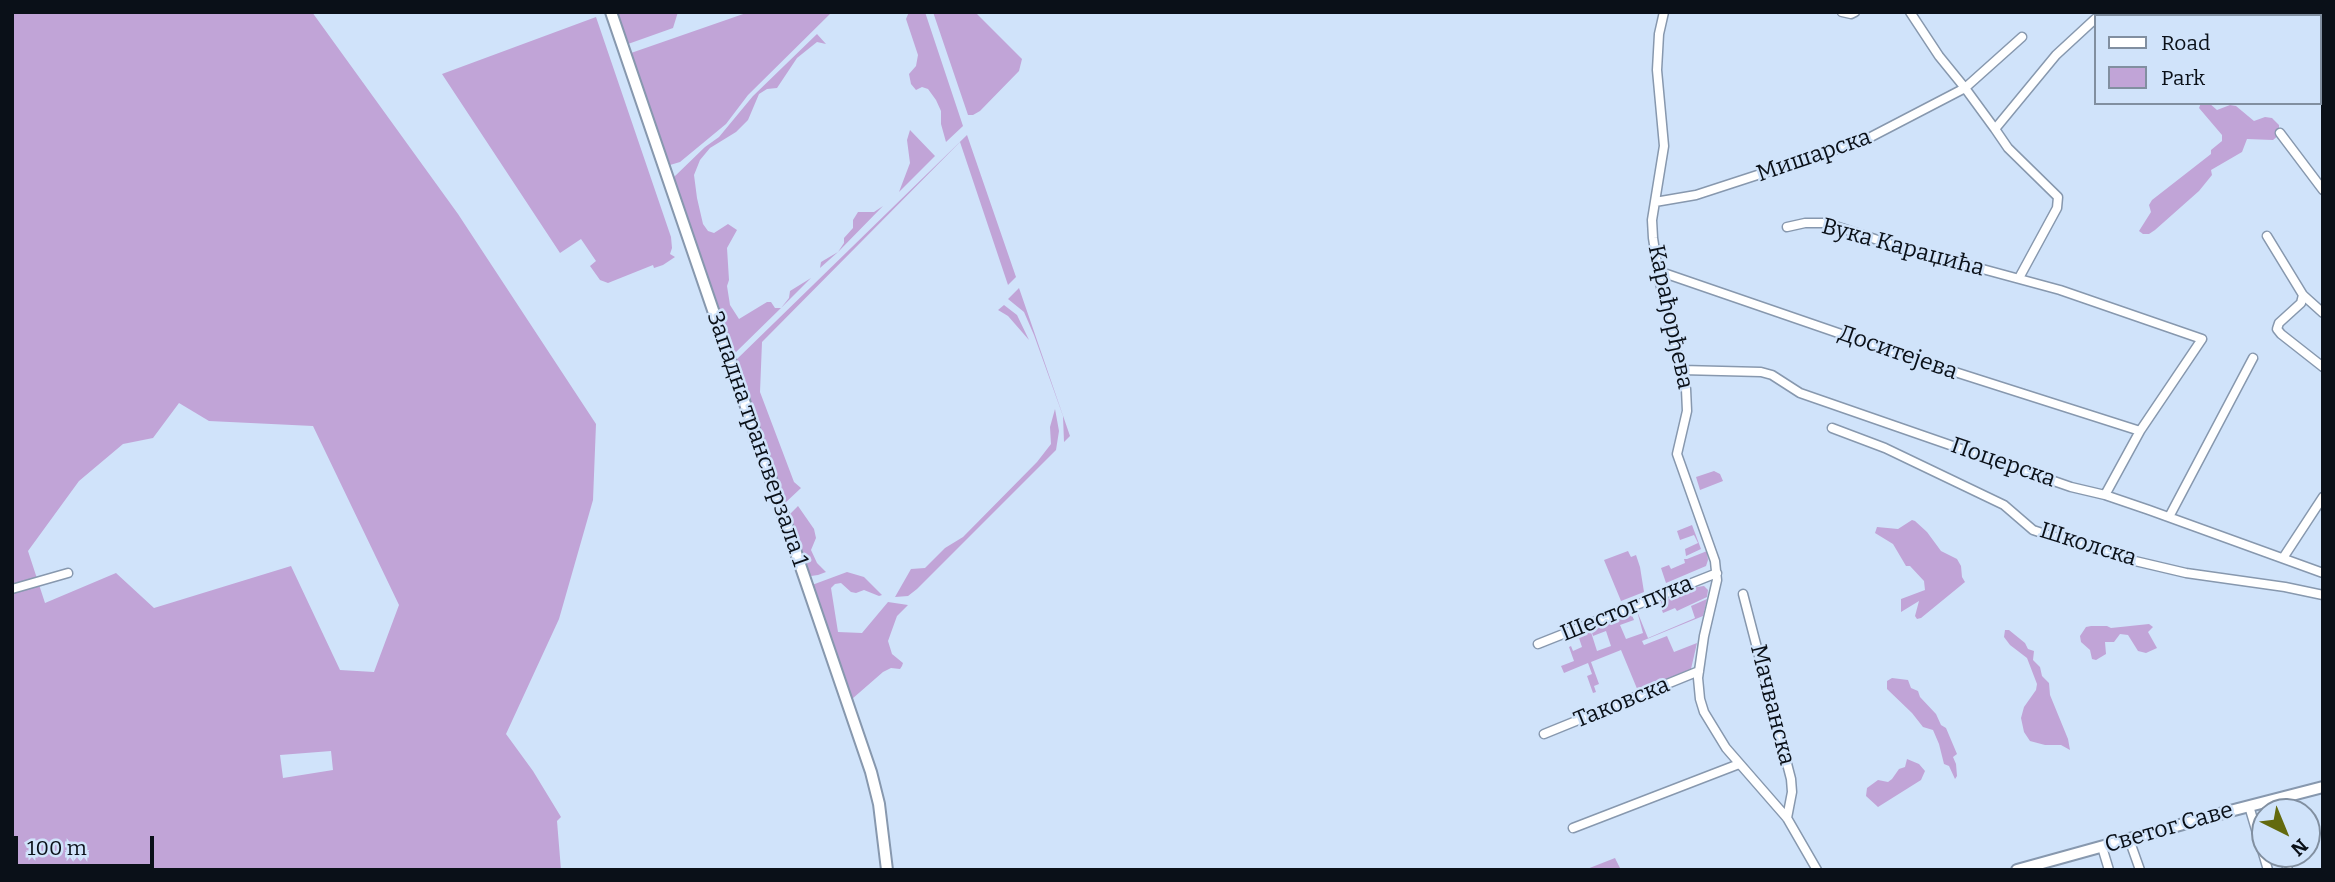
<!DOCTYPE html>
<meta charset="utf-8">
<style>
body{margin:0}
#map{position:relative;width:2335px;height:882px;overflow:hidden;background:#d0e3fa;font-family:Bitter,serif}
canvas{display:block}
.frame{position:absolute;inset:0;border:14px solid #0a1018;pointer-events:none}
.legend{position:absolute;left:2094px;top:14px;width:228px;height:91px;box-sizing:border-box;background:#d0e3fa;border:2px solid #818fa0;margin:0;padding:9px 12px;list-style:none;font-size:21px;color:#0a1018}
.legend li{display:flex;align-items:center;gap:14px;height:35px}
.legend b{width:35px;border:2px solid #818fa0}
.north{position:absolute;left:2251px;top:798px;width:70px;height:70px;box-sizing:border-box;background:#d0e3fa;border:2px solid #818fa0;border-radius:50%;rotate:137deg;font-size:19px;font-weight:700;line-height:28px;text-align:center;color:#0a1018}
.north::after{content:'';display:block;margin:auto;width:24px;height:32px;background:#636a0e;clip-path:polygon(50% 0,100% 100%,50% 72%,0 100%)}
.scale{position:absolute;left:14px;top:836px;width:140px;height:32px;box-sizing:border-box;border:4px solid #0a1018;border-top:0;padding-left:9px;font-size:21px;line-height:24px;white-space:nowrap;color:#0a1018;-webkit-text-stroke:5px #d0e3fa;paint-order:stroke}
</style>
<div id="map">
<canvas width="2335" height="882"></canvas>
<div class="frame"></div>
<ul class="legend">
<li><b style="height:9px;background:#fff"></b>Road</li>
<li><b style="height:19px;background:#c1a4d7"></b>Park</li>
</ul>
<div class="north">N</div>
<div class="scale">100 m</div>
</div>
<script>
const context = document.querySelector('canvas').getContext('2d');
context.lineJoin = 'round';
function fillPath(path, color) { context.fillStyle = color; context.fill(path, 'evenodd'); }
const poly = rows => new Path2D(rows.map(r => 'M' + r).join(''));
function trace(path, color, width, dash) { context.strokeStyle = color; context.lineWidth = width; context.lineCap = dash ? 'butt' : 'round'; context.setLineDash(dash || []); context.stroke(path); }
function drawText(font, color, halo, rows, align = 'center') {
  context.font = font + ' Bitter,serif'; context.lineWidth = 5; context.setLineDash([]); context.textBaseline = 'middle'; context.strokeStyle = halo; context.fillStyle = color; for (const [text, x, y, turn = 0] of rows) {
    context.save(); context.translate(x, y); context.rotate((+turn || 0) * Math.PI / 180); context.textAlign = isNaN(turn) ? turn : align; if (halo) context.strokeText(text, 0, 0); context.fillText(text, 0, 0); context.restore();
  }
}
const green = poly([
 [12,12,312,12,458,214,596,424,593,500,559,619,506,734,533,771,561,817,557,821,561,870,12,870],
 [179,403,209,421,313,426,399,605,374,672,340,670,291,566,154,608,116,573,45,603,28,551,79,481,123,444,153,438],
 [331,751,333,770,283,778,280,755],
 [617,12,678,12,673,28,628,44],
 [749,12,832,12,748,95,726,124,680,162,670,165,631,53],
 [909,12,925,12,963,126,946,142,941,124,941,111,936,100,928,89,922,87,916,90,911,84,909,74,916,66,918,55,906,19],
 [933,12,975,12,1022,59,1019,71,980,111,973,115,968,115],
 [596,17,671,237,672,248,670,254,675,257,663,265,654,268,653,265,608,283,600,280,590,266,596,261,581,239,560,253,442,74],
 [817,34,826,44,817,42,797,58,777,88,767,89,759,94,748,120,736,132,710,148,700,160,694,175,697,198,703,224,708,231,714,233,728,224,737,230,727,248,729,280,727,286,730,305,739,319,767,302,771,302,775,308,781,308,789,298,790,291,811,278,781,308,734,354,674,177,705,147,719,137,753,96],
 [2201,103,2209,103,2217,110,2230,105,2236,106,2254,121,2265,117,2272,118,2279,125,2279,135,2273,140,2247,139,2242,152,2211,170,2212,175,2199,191,2155,230,2149,234,2143,234,2139,231,2151,212,2149,205,2152,200,2211,154,2211,150,2222,141,2222,135,2199,108],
 [910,130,935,156,899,192,910,163,907,140],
 [967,135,1016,277,1008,285,960,142,762,342,760,392,794,482,801,488,784,504,736,360],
 [883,206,838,252,820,268,821,262,838,252,844,243,844,238,853,228,853,220,858,212,874,212],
 [1019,288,1070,436,1064,442,1063,416,1034,335,1024,312,1008,299],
 [1004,305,1017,315,1029,340,1008,316,998,310],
 [1055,409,1059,431,1056,450,917,589,908,596,895,597,911,569,925,568,945,548,963,537,1037,462,1051,444,1050,427],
 [1714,471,1720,474,1723,481,1700,490,1696,477],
 [798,506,814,529,816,538,811,550,817,563,826,572,818,575,811,576,808,572,789,515],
 [1912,520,1915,521,1927,532,1941,551,1957,559,1961,566,1962,577,1965,582,1921,618,1917,619,1915,616,1919,601,1901,612,1901,599,1925,590,1924,581,1910,566,1906,566,1893,544,1875,533,1877,527,1898,529],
 [1692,525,1701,549,1686,556,1685,549,1698,543,1694,535,1680,540,1677,531],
 [1628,551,1631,557,1636,555,1640,567,1644,592,1621,601,1604,560],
 [1707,551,1708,560,1706,566,1666,583,1661,568,1669,565,1671,569,1685,563,1684,559,1687,559],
 [847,572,864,577,882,595,879,596,864,590,856,593,851,592,841,583,835,584,831,588,838,632,862,633,888,602,908,605,897,616,888,641,892,654,903,663,902,666,900,669,891,668,883,672,852,699,812,585],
 [1704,586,1708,590,1707,597,1677,611,1675,608,1663,613,1659,602,1697,587],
 [1707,599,1703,616,1642,641,1644,645,1667,636,1674,652,1697,643,1691,669,1638,691,1621,650,1591,662,1599,684,1594,686,1596,692,1593,693,1587,676,1592,674,1588,663,1564,673,1561,666,1574,661,1569,647,1571,646,1573,651,1582,647,1579,638,1569,641,1568,638,1590,629,1597,651,1611,646,1606,631,1593,636,1591,629,1631,613,1634,620,1620,625,1626,639,1643,633,1637,611,1648,638,1695,618,1691,606],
 [2149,624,2153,627,2148,632,2157,648,2146,653,2138,651,2128,635,2120,634,2114,642,2105,642,2106,654,2096,660,2092,659,2090,650,2081,642,2080,636,2086,627,2091,626,2107,626,2111,628],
 [2005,630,2009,630,2025,643,2028,649,2034,651,2033,660,2040,667,2042,676,2049,683,2050,695,2068,739,2070,750,2061,745,2045,745,2030,741,2024,732,2021,718,2024,707,2036,690,2037,684,2027,658,2010,645,2004,637],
 [1892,678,1908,680,1911,688,1918,691,1920,697,1936,714,1941,725,1946,728,1957,754,1953,757,1956,764,1957,776,1955,779,1949,766,1944,764,1939,744,1933,730,1923,727,1912,713,1887,689,1887,681],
 [1907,759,1919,764,1925,771,1921,780,1878,807,1866,796,1867,788,1878,780,1888,782,1892,779,1899,769,1905,767],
 [1615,858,1621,870,1587,869]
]);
const street = poly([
 [1664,12,1659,34,1657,70,1664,146,1652,220,1653,238,1660,283,1686,389,1687,411,1677,454,1715,561,1716,571,1717,580,1704,636,1698,678,1700,699,1704,712,1726,748,1787,818,1817,870],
 [1842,12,1851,14,1855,12],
 [2022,37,1965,88,1995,129,2056,55,2095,19],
 [1995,129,2008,148,2058,197,2057,208,2019,278],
 [2280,133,2323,190],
 [1655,202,1696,195,1865,140,1965,88,1939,56,1910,12],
 [1787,227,1805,223,1826,223,1890,244,2060,290,2202,339,2140,431,2105,495],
 [2267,236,2303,295,2323,313],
 [1658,271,1908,357,2140,431],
 [2303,295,2301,303,2279,323,2277,329,2281,334,2323,367],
 [1682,370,1761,372,1772,375,1800,393,2071,487,2105,495,2149,510,2323,573],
 [1832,428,1885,448,2004,505,2033,530,2054,537,2073,540,2135,561,2186,573,2285,587,2323,595],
 [2169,517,2253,358],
 [2283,558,2323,497],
 [12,589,68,573],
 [1743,594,1791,779,1792,792,1787,818],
 [1538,644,1717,573],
 [1544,734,1699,671],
 [2249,806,2268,870],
 [1573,828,1739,764],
 [2129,839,2140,870],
 [2102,847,2109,870],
 [2283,854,2288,870]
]);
const secondary = poly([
 [611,12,871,772,879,804,887,870],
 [2017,870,2234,810,2323,787]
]);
const streetNames = [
 ["Мишарска",1814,156,-19],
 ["Вука Караџића",1903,248,15],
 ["Карађорђева",1670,317,78],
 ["Доситејева",1898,353,19],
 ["Западна трансверзала 1",757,439,71],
 ["Поцерска",2003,463,19],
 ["Школска",2088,545,17],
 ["Шестог пука",1627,609,-22],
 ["Таковска",1622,703,-22],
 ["Мачванска",1772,705,76],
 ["Светог Саве",2169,828,-16]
];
fillPath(green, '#c1a4d7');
trace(street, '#8798ae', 11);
trace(secondary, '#8798ae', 14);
trace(street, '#fff', 8);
trace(secondary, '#fff', 10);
drawText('23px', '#0a1018', '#d0e3fa', streetNames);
</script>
